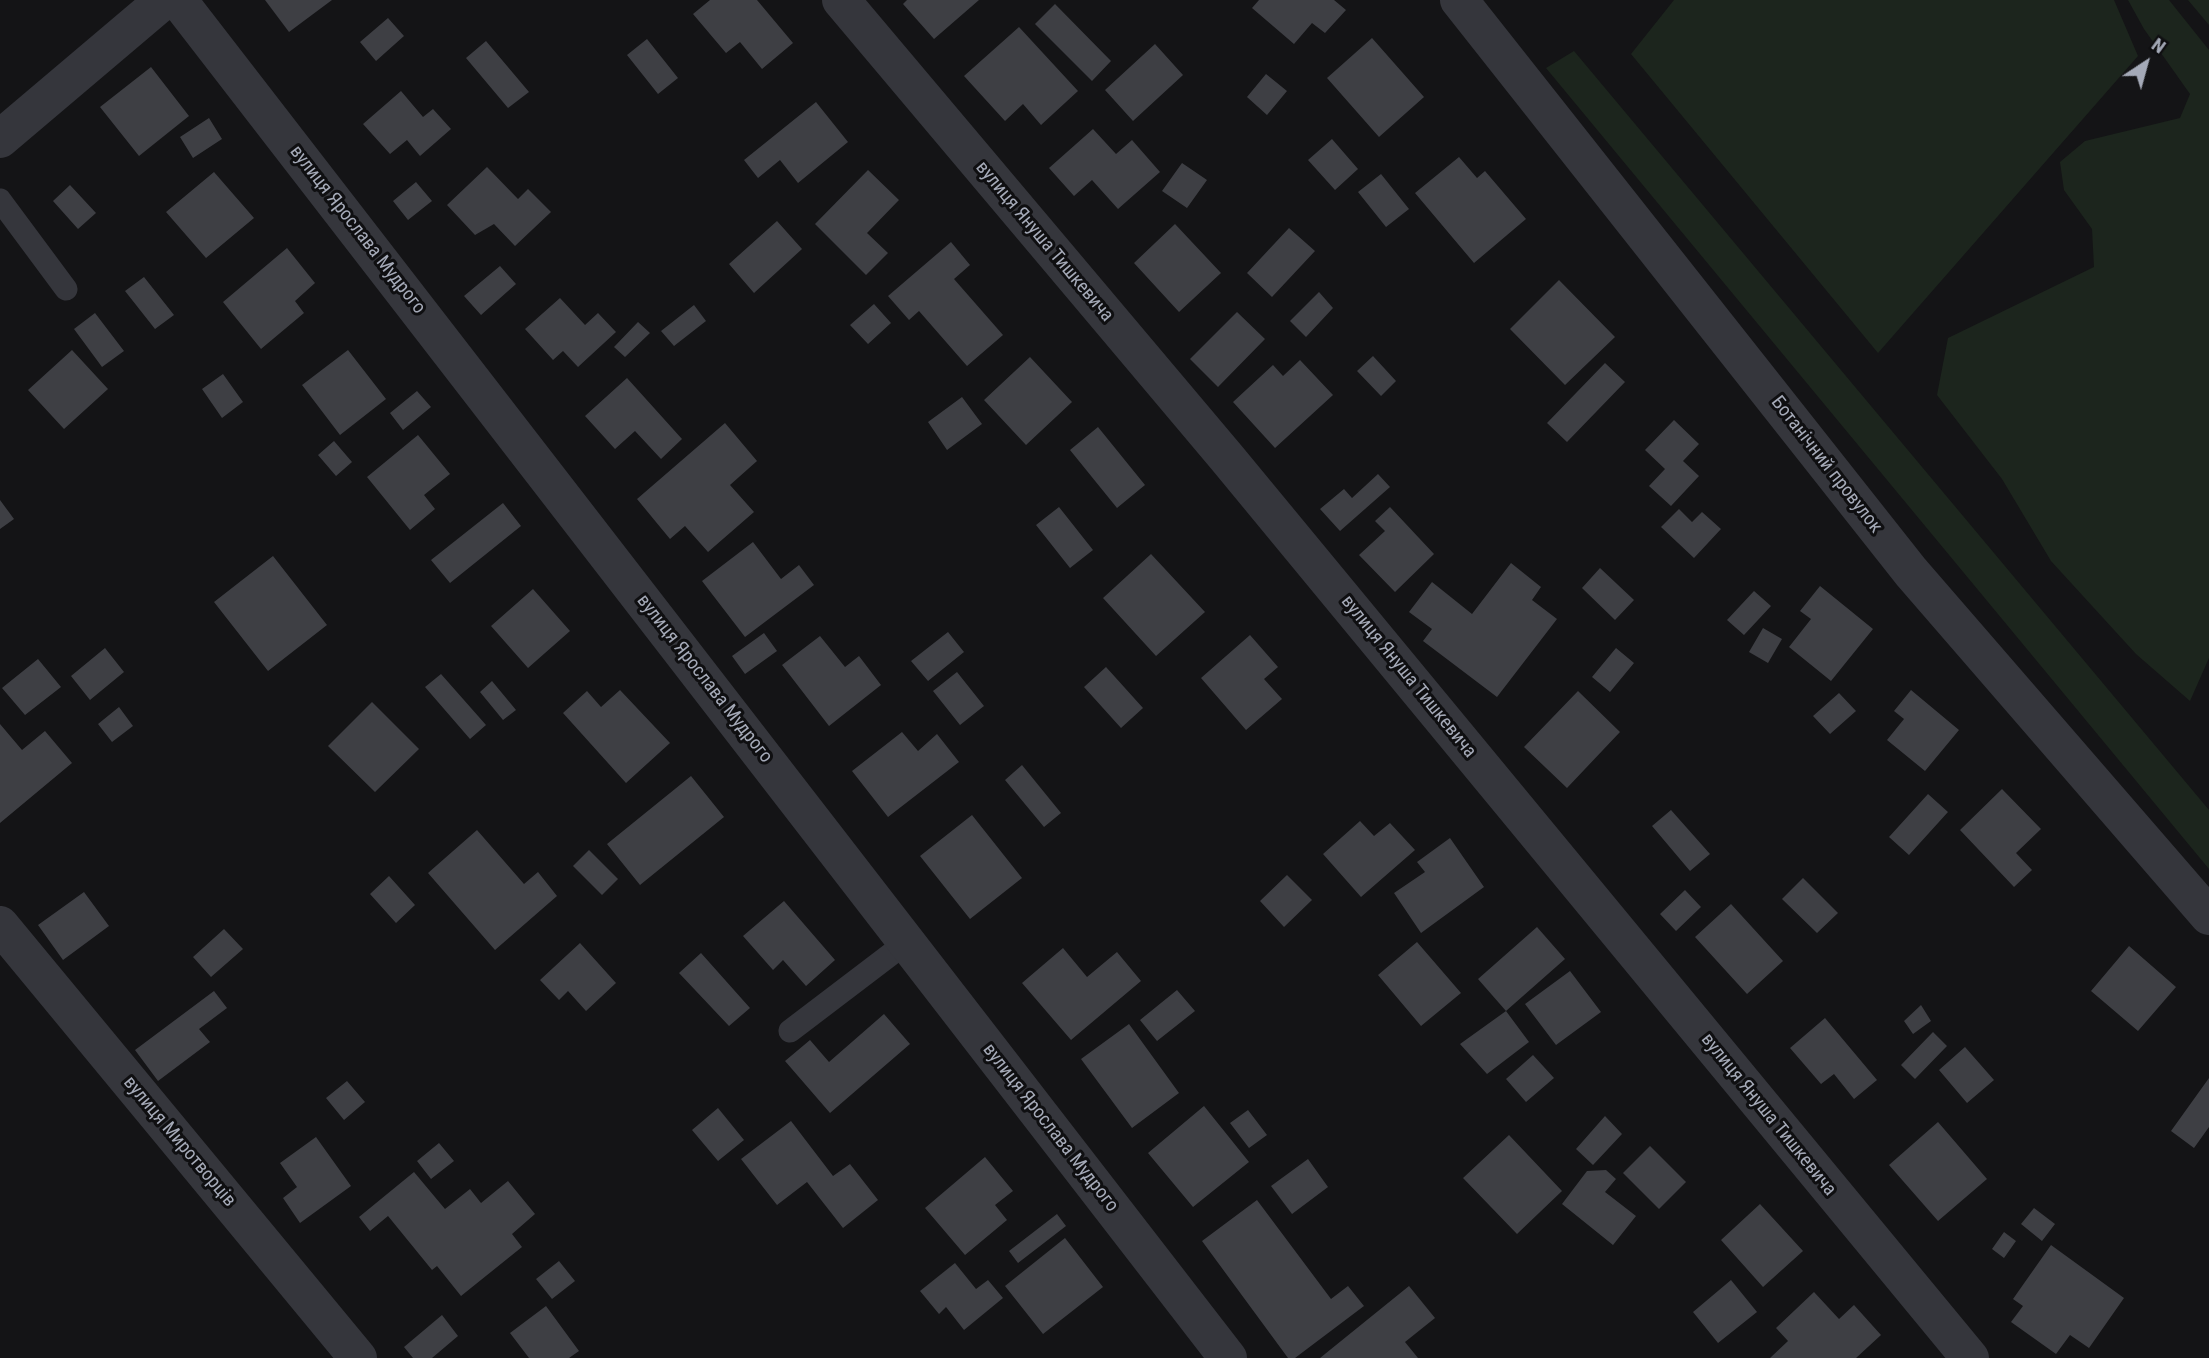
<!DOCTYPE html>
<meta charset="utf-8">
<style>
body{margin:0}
#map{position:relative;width:2209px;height:1358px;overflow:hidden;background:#141416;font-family:"Roboto Condensed",sans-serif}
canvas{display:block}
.north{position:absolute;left:2111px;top:28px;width:70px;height:70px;-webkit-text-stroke:5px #0f0f11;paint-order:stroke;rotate:36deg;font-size:19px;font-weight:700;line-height:28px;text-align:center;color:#a5aab8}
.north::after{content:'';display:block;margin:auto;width:24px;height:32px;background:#a5aab8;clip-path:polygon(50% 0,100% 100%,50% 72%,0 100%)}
</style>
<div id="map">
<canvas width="2209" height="1358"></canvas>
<div class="north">N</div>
</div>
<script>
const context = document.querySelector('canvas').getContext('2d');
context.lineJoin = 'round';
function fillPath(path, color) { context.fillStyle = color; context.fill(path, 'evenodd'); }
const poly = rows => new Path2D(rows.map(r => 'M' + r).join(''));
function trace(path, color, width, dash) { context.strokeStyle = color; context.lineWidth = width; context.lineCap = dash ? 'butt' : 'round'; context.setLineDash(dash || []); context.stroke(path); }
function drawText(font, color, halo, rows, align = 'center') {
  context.font = font + ' "Roboto Condensed",sans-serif'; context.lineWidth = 6; context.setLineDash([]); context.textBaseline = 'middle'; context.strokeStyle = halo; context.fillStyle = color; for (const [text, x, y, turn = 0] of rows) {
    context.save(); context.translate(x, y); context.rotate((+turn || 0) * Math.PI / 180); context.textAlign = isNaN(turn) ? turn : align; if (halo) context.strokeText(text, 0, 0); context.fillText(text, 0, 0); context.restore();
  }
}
const green = poly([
 [1674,0,2114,0,2138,56,1878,353,1631,54],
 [2128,0,2169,0,2209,50,2209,658,2190,701,2136,654,2051,561,2002,479,1937,395,1948,338,2094,267,2092,229,2064,190,2060,162,2085,141,2180,118,2190,94,2144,29],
 [2188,0,2209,0,2209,25],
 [1574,51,2209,810,2209,869,1546,68]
]);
const building = poly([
 [265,0,332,0,289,32],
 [710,0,757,0,793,43,762,69,740,42,726,53,693,14],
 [907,0,979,0,934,39,903,4],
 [1259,0,1334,0,1346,10,1325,33,1312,23,1294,44,1252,8],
 [1055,4,1111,61,1092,81,1035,24],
 [388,18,404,36,376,61,360,42],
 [1019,27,1078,91,1041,125,1023,104,1005,121,964,76],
 [1372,38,1424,97,1379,137,1327,78],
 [647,39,678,78,658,94,627,55],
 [486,41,529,92,508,108,466,58],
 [1155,44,1183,75,1133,121,1105,90],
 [151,67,189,116,139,156,100,107],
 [1266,74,1287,91,1267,115,1247,97],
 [401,91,423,117,433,109,451,129,420,156,407,140,390,154,363,124],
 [816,102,848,142,798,183,780,160,758,178,744,160],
 [209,118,222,139,193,158,180,137],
 [1093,129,1116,154,1132,140,1160,172,1118,209,1092,180,1074,196,1049,168],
 [1332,139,1358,169,1335,190,1308,160],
 [1459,157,1477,178,1485,171,1526,219,1474,263,1415,193],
 [1182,163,1207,180,1187,208,1162,191],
 [487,167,518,199,528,189,551,212,515,246,494,224,475,235,447,205],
 [868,170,899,200,867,233,888,253,866,275,815,224],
 [214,172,254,218,206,258,166,212],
 [1381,174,1409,209,1386,227,1358,192],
 [416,182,432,201,408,220,393,201],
 [70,185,96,213,78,229,53,201],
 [777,221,802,249,754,293,729,264],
 [1175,224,1221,273,1179,312,1134,263],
 [1289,228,1315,251,1272,297,1247,273],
 [951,242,970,265,954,279,1003,335,967,366,919,311,909,320,888,296],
 [287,248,315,283,295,301,304,313,261,349,223,302],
 [500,266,516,284,481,315,464,296],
 [144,277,174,315,155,329,125,291],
 [1559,280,1615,337,1565,385,1510,329],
 [1319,292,1333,308,1306,337,1290,321],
 [560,298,585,325,598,313,616,332,578,367,563,351,553,360,525,329],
 [874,304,891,323,868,344,850,325],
 [694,305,706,321,674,346,661,331],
 [1237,312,1265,339,1218,387,1190,359],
 [95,313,124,351,102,367,74,329],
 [638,322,650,333,625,357,614,347],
 [72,350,108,389,64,429,28,390],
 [348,350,386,399,340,435,302,385],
 [1373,356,1396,381,1381,396,1357,371],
 [1030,357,1072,402,1026,445,984,400],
 [1300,360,1333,395,1275,448,1233,402,1273,365,1283,376],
 [1605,363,1625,382,1567,442,1547,423],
 [223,374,243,402,222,418,202,389],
 [627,378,682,439,661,459,635,431,615,449,585,416],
 [417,391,431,407,403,430,390,413],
 [962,397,982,424,947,450,928,422],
 [1674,420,1699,444,1683,461,1699,476,1671,506,1649,486,1665,469,1645,450],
 [725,423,757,461,730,485,754,512,708,552,685,526,670,539,637,499],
 [1098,427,1145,485,1117,508,1070,450],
 [418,435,450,474,424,495,435,509,410,530,367,477],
 [334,441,352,462,336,476,318,455],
 [1378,474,1390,487,1340,531,1320,509,1344,489,1352,498],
 [0,500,14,519,0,529],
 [503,503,521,526,450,583,431,560],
 [1059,507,1093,550,1070,568,1036,525],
 [1390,507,1434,554,1395,592,1359,555,1385,531,1375,521],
 [1679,509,1692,522,1702,512,1721,529,1694,558,1661,527],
 [753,542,781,579,799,565,814,585,745,637,702,581],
 [1151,554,1205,612,1156,656,1103,598],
 [273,556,327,625,268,671,214,602],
 [1511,563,1541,587,1532,600,1557,619,1497,697,1423,641,1432,629,1409,612,1432,582,1472,614],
 [1600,568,1634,600,1615,620,1582,588],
 [1820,586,1873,629,1831,681,1789,647,1811,619,1800,611],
 [533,589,570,631,528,668,491,626],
 [1754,591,1771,606,1744,635,1727,620],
 [1763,628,1782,639,1768,663,1749,652],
 [948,632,964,652,928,681,911,661],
 [764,633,777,651,745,674,732,656],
 [1250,635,1278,667,1264,679,1282,699,1246,730,1201,678],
 [820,636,845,667,859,656,881,685,829,726,782,665],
 [105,648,124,672,90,700,71,676],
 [1616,648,1634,663,1610,692,1592,677],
 [38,659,61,687,25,715,2,688],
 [1106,667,1143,708,1121,728,1084,687],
 [957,672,984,706,960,725,933,691],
 [441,674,486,725,470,739,425,687],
 [492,681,516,710,503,720,480,692],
 [620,690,670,743,626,783,563,713,587,691,601,707],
 [1911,690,1959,730,1925,771,1887,740,1904,719,1894,711],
 [1578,691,1620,732,1567,788,1524,747],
 [1839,693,1856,711,1830,734,1813,716],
 [372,702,419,749,375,792,328,746],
 [119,707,133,726,112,742,98,724],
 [0,724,22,750,45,731,72,763,0,823],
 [902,732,918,751,937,734,959,762,888,817,852,771],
 [1022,765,1061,813,1044,827,1005,780],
 [691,776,724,817,640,885,607,844],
 [2002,789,2041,829,2016,853,2032,870,2014,887,1960,830],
 [1928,794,1948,812,1909,855,1889,837],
 [1671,810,1710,854,1690,871,1652,826],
 [972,815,1022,878,970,919,920,856],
 [1360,821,1374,836,1390,823,1415,850,1361,897,1323,854],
 [477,830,524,884,538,872,557,896,495,950,428,873],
 [1450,838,1484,887,1421,933,1394,893,1425,872,1417,862],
 [589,850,618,879,602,895,573,866],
 [1287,875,1312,900,1284,927,1260,901],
 [389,876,415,905,396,923,370,894],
 [1803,878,1838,913,1817,933,1782,899],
 [1685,890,1701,907,1676,931,1660,914],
 [84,892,109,926,63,960,38,925],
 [784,901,835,960,806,986,783,960,773,970,743,936],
 [1731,904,1783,961,1747,994,1695,937],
 [1537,927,1565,959,1506,1011,1478,979],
 [224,929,243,949,211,977,193,957],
 [1417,942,1461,993,1421,1026,1378,975],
 [580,943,616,983,586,1011,568,991,559,1000,540,980],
 [2129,946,2176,987,2138,1031,2091,991],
 [1063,948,1087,977,1117,952,1141,981,1071,1040,1022,983],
 [701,953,750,1008,729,1026,679,973],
 [1570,971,1601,1012,1556,1045,1525,1004],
 [1177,990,1195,1011,1157,1041,1140,1020],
 [214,991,227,1008,199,1029,210,1042,158,1081,135,1050],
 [1921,1005,1931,1021,1913,1034,1904,1021],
 [1506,1011,1529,1042,1487,1074,1460,1044],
 [884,1014,910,1044,830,1113,785,1061,810,1040,829,1062],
 [1825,1018,1877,1080,1854,1099,1834,1074,1821,1084,1790,1048],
 [1129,1024,1179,1093,1132,1128,1081,1059],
 [1933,1032,1947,1046,1915,1079,1901,1065],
 [1965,1047,1994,1080,1967,1103,1939,1070],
 [1533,1055,1554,1078,1526,1102,1506,1079],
 [2209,1078,2209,1127,2194,1148,2171,1131],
 [347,1081,365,1102,344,1120,326,1098],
 [1204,1106,1249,1162,1193,1207,1148,1153],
 [718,1108,744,1140,718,1161,692,1130],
 [1248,1110,1267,1135,1249,1148,1230,1123],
 [1605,1116,1622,1134,1593,1165,1576,1149],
 [791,1121,833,1176,850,1164,878,1200,843,1228,807,1182,777,1205,741,1159],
 [1938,1122,1987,1179,1938,1221,1889,1165],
 [1509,1135,1562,1191,1517,1234,1463,1178],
 [316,1137,351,1186,300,1223,283,1198,297,1187,280,1163],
 [439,1143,454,1161,431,1179,417,1161],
 [1650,1146,1686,1182,1659,1209,1623,1173],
 [985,1157,1013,1191,995,1205,1007,1220,965,1255,925,1208],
 [1308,1159,1328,1187,1292,1214,1271,1186],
 [1606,1170,1616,1179,1605,1192,1636,1216,1613,1245,1562,1204,1587,1171],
 [414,1172,445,1209,470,1189,481,1203,508,1181,535,1214,512,1234,522,1247,461,1296,437,1266,432,1270,388,1216,370,1231,359,1217],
 [1257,1200,1331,1299,1348,1286,1364,1306,1295,1358,1288,1358,1202,1241],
 [1760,1204,1803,1251,1763,1287,1721,1240],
 [2034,1208,2055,1224,2042,1241,2021,1224],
 [1057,1214,1066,1226,1018,1263,1009,1251],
 [2004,1232,2016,1241,2004,1258,1992,1249],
 [1065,1238,1103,1287,1043,1334,1005,1286],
 [2051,1245,2124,1298,2089,1348,2070,1335,2056,1354,2011,1322,2023,1306,2013,1299],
 [559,1261,575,1281,552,1299,536,1279],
 [955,1263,976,1289,988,1280,1003,1298,964,1330,946,1307,939,1314,920,1291],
 [1731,1280,1757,1312,1718,1343,1693,1312],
 [1409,1286,1435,1318,1405,1342,1418,1358,1320,1358],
 [1814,1292,1839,1319,1854,1305,1881,1335,1856,1358,1770,1358,1788,1341,1776,1328],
 [546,1306,579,1351,569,1358,529,1358,510,1333],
 [442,1315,458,1336,432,1358,413,1358,404,1347]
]);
const lane = poly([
 [0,200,66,289],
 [790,1031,907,942]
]);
const street = poly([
 [178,0,1228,1358],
 [841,0,1227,458,1970,1358],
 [1459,0,1911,572,2209,916],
 [0,139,164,0],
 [0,925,358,1358]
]);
const streetNames = [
 ["вулиця Ярослава Мудрого",357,230,52],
 ["вулиця Януша Тишкевича",1044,242,50],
 ["Ботанічний провулок",1826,465,52],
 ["вулиця Януша Тишкевича",1408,677,51],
 ["вулиця Ярослава Мудрого",704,679,52],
 ["вулиця Януша Тишкевича",1768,1115,51],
 ["вулиця Ярослава Мудрого",1050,1128,52],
 ["вулиця Миротворців",179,1142,50]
];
fillPath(green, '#1c251d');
fillPath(building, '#3e3f44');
trace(lane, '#35363c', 23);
trace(street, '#35363c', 38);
drawText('19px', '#a5aab8', '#0f0f11', streetNames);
</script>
